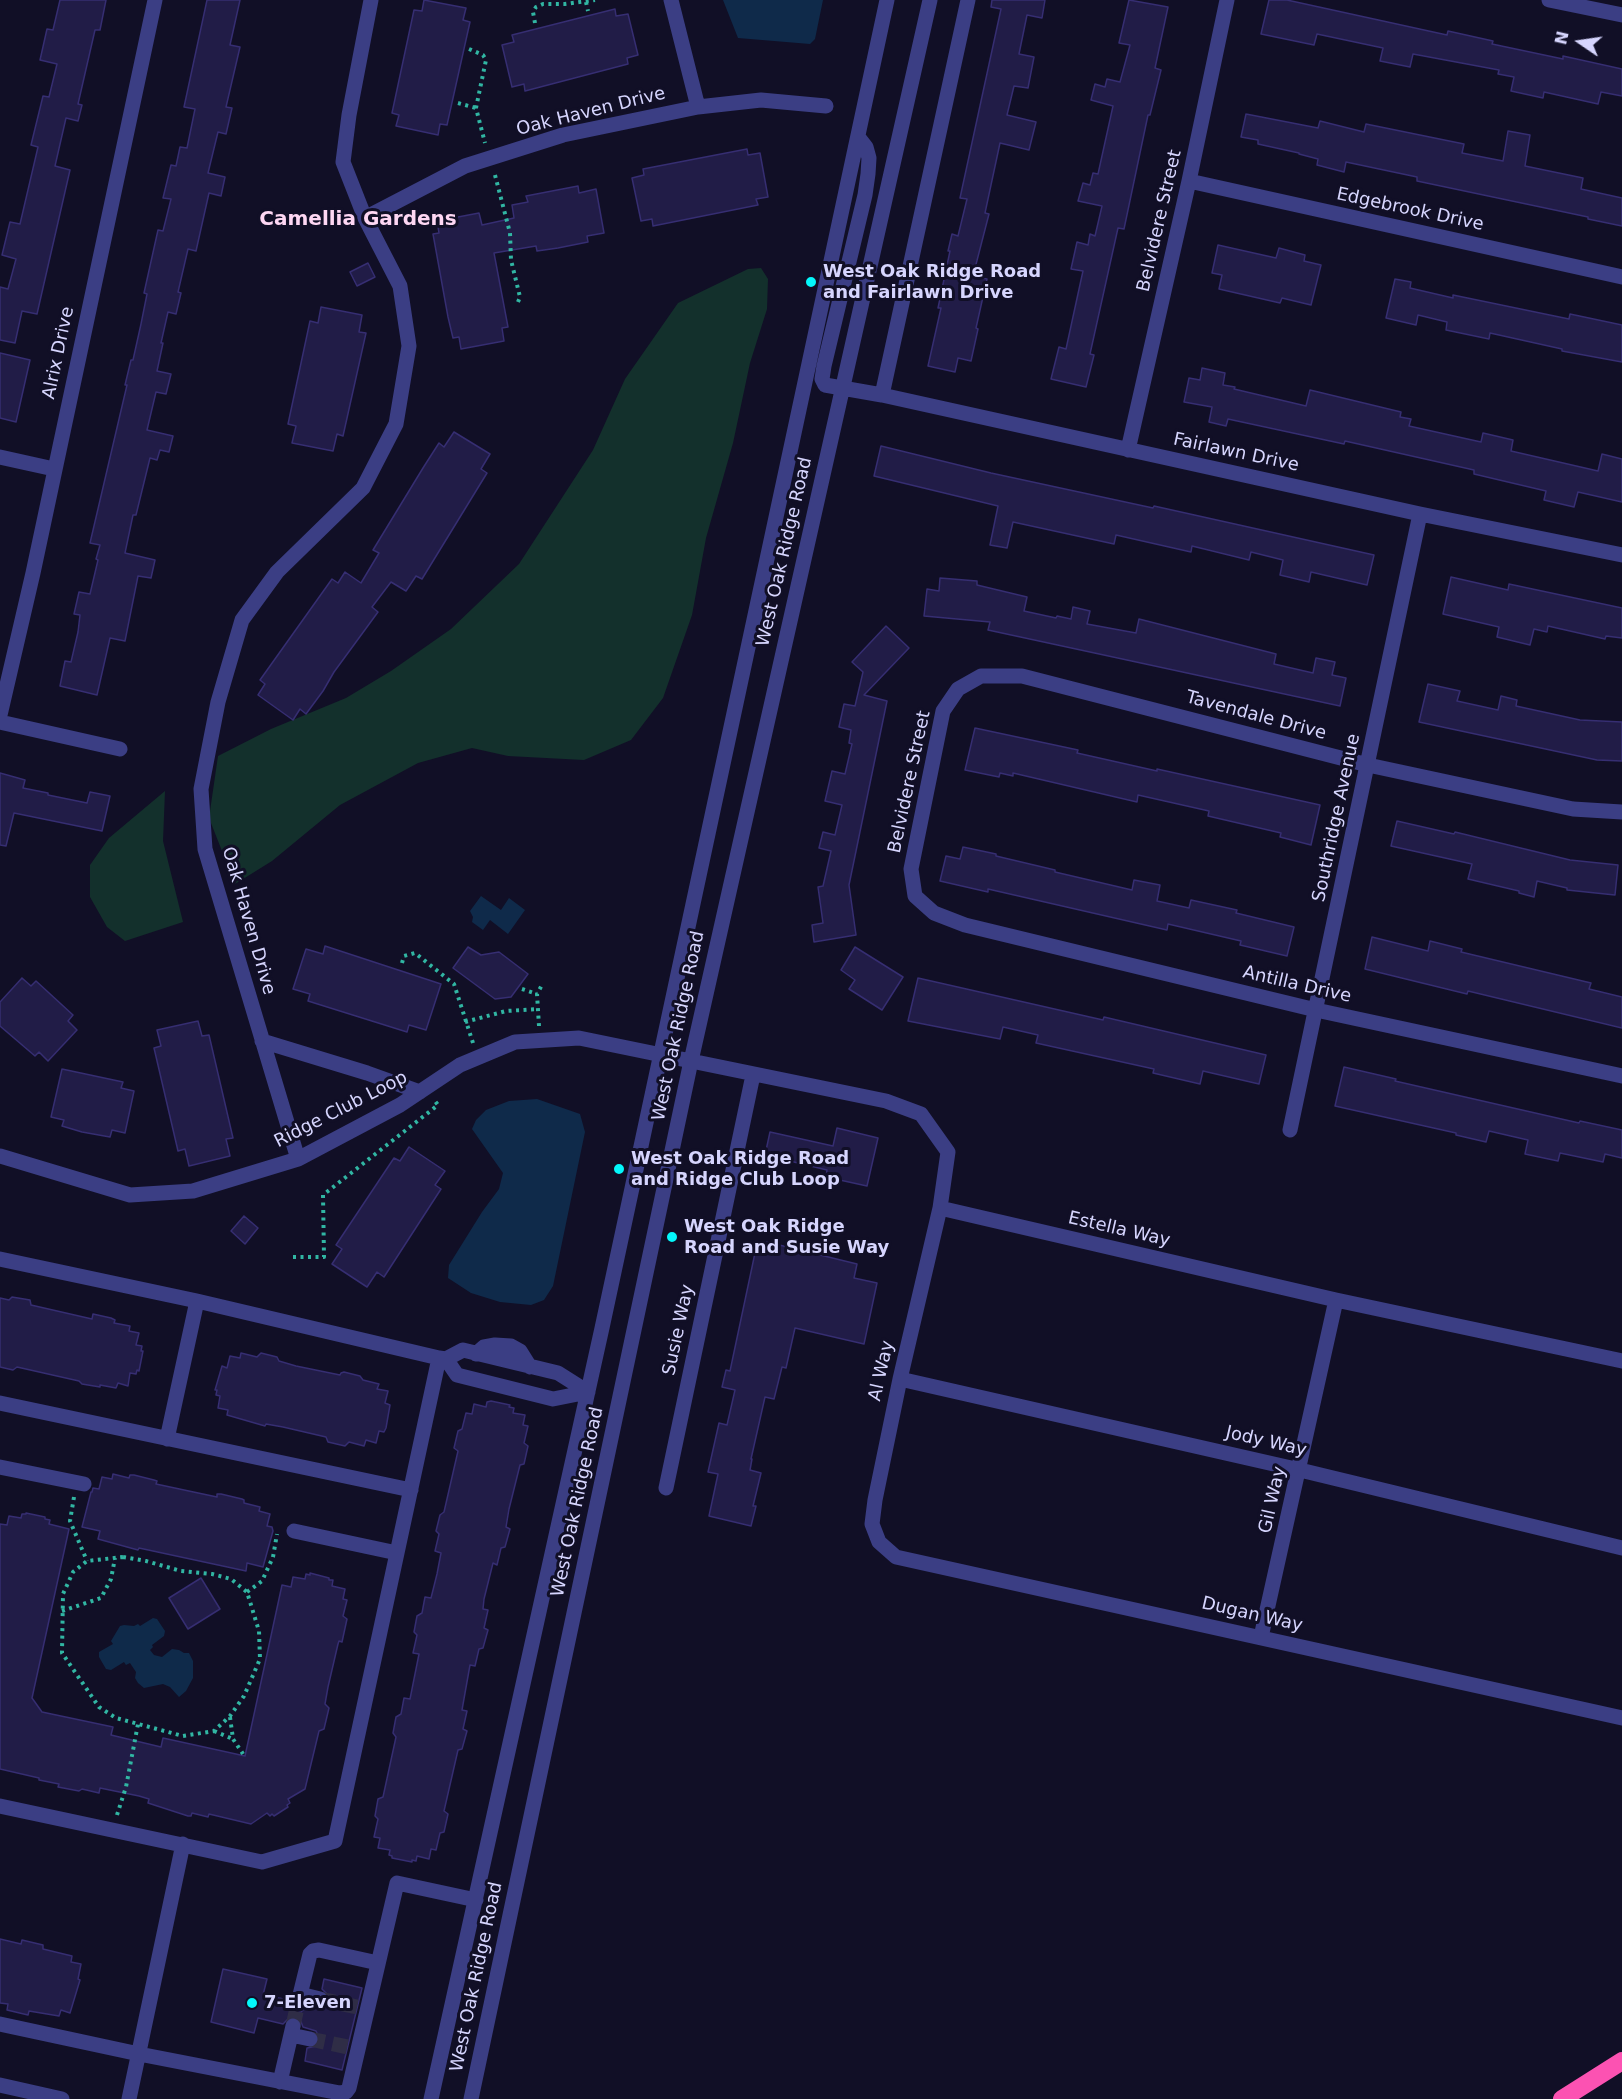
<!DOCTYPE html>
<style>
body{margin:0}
#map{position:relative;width:1622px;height:2099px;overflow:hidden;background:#110f26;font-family:"DejaVu Sans",sans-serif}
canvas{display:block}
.north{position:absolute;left:1550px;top:12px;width:60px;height:60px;-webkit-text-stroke:4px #110f26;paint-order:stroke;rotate:283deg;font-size:16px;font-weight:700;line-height:24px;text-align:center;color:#d6d5fe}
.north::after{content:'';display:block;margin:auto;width:21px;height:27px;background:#d6d5fe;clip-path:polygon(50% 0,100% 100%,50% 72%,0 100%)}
</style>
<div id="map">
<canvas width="1622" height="2099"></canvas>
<div class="north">N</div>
</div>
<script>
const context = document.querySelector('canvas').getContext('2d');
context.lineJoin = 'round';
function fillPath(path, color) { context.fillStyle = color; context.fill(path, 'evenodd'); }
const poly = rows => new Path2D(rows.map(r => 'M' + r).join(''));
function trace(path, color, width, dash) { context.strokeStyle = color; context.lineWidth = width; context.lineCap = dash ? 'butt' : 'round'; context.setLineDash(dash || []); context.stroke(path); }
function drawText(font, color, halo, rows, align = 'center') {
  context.font = font + ' "DejaVu Sans",sans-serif'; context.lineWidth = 6; context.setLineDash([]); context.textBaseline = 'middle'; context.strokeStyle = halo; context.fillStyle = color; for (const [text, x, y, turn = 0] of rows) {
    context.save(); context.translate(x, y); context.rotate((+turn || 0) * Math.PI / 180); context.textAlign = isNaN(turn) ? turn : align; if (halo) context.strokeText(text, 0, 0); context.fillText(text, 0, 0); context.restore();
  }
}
const green = poly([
 [761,268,768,279,767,309,750,363,733,443,706,538,692,615,663,698,631,740,584,760,508,756,472,748,418,763,340,805,272,861,235,884,209,818,218,756,271,729,346,698,391,671,451,629,519,564,593,450,625,379,678,303,748,269],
 [165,791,163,841,183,922,125,941,107,927,90,897,90,865,109,838]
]);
const water = poly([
 [723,0,823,0,815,39,810,44,738,38],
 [481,896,501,910,509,898,525,910,508,934,490,920,483,930,472,922,473,917,470,911],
 [537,1099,580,1114,585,1132,553,1286,544,1300,531,1305,500,1302,471,1293,448,1278,449,1265,482,1212,499,1189,503,1173,472,1129,476,1120,486,1110,509,1101],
 [153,1618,157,1619,165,1631,164,1636,152,1645,153,1647,150,1650,154,1655,162,1657,172,1649,179,1650,184,1653,189,1653,193,1661,193,1678,186,1691,179,1697,170,1687,163,1684,144,1688,138,1683,135,1678,136,1672,130,1663,126,1665,124,1662,111,1670,106,1669,99,1657,99,1652,113,1644,111,1641,120,1626,124,1625,134,1626,138,1624,140,1626]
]);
const building = poly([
 [60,0,106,0,100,30,95,30,78,104,82,105,78,121,66,118,55,166,70,170,37,314,22,311,15,343,0,340,0,287,8,289,16,259,2,255,10,222,20,224,38,147,31,145,43,96,49,97,57,64,40,60,47,29,53,30,60,0],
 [207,0,240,0,230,45,240,47,226,107,232,108,226,134,218,132,208,173,225,177,221,196,209,193,196,251,188,249,178,292,181,293,176,314,168,312,161,343,163,343,157,371,171,374,166,394,156,392,147,430,173,436,169,452,160,450,157,460,150,458,136,515,133,515,125,553,155,560,151,578,138,576,125,641,110,638,97,695,60,686,65,661,71,662,78,632,80,615,74,614,79,592,90,594,98,560,96,559,100,545,90,543,127,385,125,385,131,360,133,360,141,324,147,294,144,293,158,230,163,231,171,199,163,198,171,165,176,166,180,147,187,148,195,109,184,107,207,0],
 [424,0,466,8,463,20,470,22,447,125,440,124,438,135,396,126,399,115,392,113,414,10,422,11,424,0],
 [992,0,1045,0,1042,18,1027,15,1019,54,1034,57,1028,88,1014,86,1007,115,1036,122,1029,150,1000,143,985,213,989,214,973,276,987,279,976,328,978,329,971,361,958,358,955,372,928,366,941,308,938,308,950,251,948,251,952,234,958,236,967,199,960,198,1001,9,991,7,992,0],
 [1129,0,1168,7,1155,68,1161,70,1150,115,1148,115,1124,229,1118,228,1090,354,1094,355,1086,387,1051,379,1059,347,1066,349,1081,280,1083,271,1071,269,1077,242,1088,245,1090,234,1095,236,1102,206,1078,201,1083,183,1090,185,1093,173,1098,174,1113,106,1091,100,1095,84,1105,87,1107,79,1120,82,1130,45,1119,43,1129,0],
 [1269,0,1287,0,1447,35,1448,31,1493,41,1492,44,1563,59,1563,56,1622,69,1622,96,1601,92,1598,104,1544,92,1543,98,1511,91,1514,77,1498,74,1499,70,1413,54,1410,67,1380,61,1383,48,1317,34,1314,45,1261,34,1269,0],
 [615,9,616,16,628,14,638,55,627,58,628,64,525,91,524,84,512,87,502,45,514,42,512,35,615,9],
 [1246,114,1318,128,1320,121,1364,132,1366,124,1464,144,1462,153,1503,161,1508,131,1530,135,1525,166,1583,178,1581,189,1622,198,1622,226,1588,219,1588,217,1417,181,1417,177,1346,162,1344,172,1317,165,1318,159,1299,154,1299,153,1258,144,1258,140,1241,137,1246,114],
 [747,149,748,155,760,153,768,197,756,199,758,205,653,226,652,219,641,221,632,178,644,175,643,169,747,149],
 [578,186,579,193,596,189,604,233,587,236,588,242,558,248,537,251,536,246,494,253,508,327,502,328,504,341,461,349,459,337,453,338,448,317,433,234,439,233,437,221,479,213,482,225,514,218,512,205,528,202,526,196,578,186],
 [1218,245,1276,258,1279,248,1305,255,1304,261,1321,265,1311,305,1282,298,1280,303,1219,289,1222,275,1212,273,1218,245],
 [368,263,375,277,357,286,350,272,368,263],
 [1395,279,1411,282,1410,288,1453,298,1453,295,1569,319,1570,314,1622,325,1622,362,1562,351,1562,349,1490,333,1489,339,1446,330,1447,322,1418,315,1416,325,1386,318,1395,279],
 [321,307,362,315,359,332,366,333,343,436,337,434,333,451,292,443,296,426,288,424,310,321,318,323,321,307],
 [0,353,30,360,16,422,0,418,0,353],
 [1202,368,1225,373,1223,385,1235,387,1234,389,1306,406,1310,390,1401,412,1400,417,1411,419,1409,426,1481,442,1483,433,1513,440,1511,451,1598,471,1602,454,1622,459,1622,502,1578,492,1574,507,1544,500,1546,491,1474,474,1474,470,1345,441,1344,444,1228,419,1226,426,1209,422,1212,407,1184,402,1189,378,1200,380,1202,368],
 [454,432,490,454,481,469,487,473,422,579,416,576,406,591,391,582,372,607,378,612,334,672,323,691,306,714,300,709,293,720,258,695,265,684,260,680,332,579,338,583,345,572,361,583,379,553,373,550,423,468,439,443,444,447,454,432],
 [881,446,991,473,1153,508,1154,506,1374,555,1367,585,1311,572,1309,582,1280,575,1283,560,1251,552,1249,560,1192,546,1191,552,1116,535,1114,544,1013,522,1007,548,990,545,998,506,874,476,881,446],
 [1451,577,1508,590,1509,584,1622,608,1622,638,1606,636,1605,639,1548,626,1547,632,1534,629,1530,645,1497,637,1499,627,1443,614,1451,577],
 [940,578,977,581,977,585,1027,597,1024,611,1056,618,1057,616,1071,619,1073,607,1090,611,1087,624,1136,633,1139,619,1276,654,1274,664,1313,673,1316,658,1335,662,1332,675,1346,678,1340,706,988,630,990,622,924,616,927,589,939,591,940,578],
 [886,626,909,648,864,695,887,701,849,885,856,935,814,942,812,925,823,923,818,887,823,886,831,851,819,848,823,832,835,835,842,805,825,801,832,771,845,774,852,744,849,743,851,730,839,727,844,704,855,706,863,672,852,662,886,626],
 [1428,684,1460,691,1457,701,1498,710,1501,696,1517,700,1516,706,1580,720,1622,722,1622,761,1597,760,1419,722,1428,684],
 [975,728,1078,750,1077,753,1157,771,1157,769,1320,805,1311,845,1280,837,1281,833,1208,816,1209,811,1138,795,1137,802,1013,773,1013,776,1000,773,999,777,965,770,975,728],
 [0,773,25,780,23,788,48,793,48,795,87,803,90,792,110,796,102,831,14,813,6,846,0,845,0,773],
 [1397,821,1454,834,1455,832,1570,860,1618,865,1615,895,1567,890,1567,888,1537,881,1534,897,1519,893,1519,891,1468,879,1472,864,1391,846,1397,821],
 [963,847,996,854,996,856,1055,870,1055,872,1132,890,1134,880,1160,885,1157,901,1189,908,1191,900,1237,910,1236,913,1294,927,1287,956,1240,945,1241,941,1168,924,1167,930,988,889,988,892,940,881,946,856,960,859,963,847],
 [1372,937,1428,951,1430,941,1462,949,1461,952,1591,983,1589,989,1622,997,1622,1028,1468,991,1467,994,1365,969,1372,937],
 [325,946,441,984,426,1030,409,1025,407,1032,308,1001,310,994,293,989,306,949,323,954,325,946],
 [468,947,481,955,499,952,528,974,511,997,495,999,453,968,468,947],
 [855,947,903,977,882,1010,849,989,855,980,841,970,855,947],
 [22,978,31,986,36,981,73,1015,68,1021,77,1030,48,1061,39,1052,35,1056,0,1026,0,1002,22,978],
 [918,978,1103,1020,1104,1017,1266,1055,1259,1084,1203,1071,1200,1084,1153,1073,1154,1069,1036,1043,1038,1035,1003,1027,1000,1039,908,1021,918,978],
 [198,1021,202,1036,209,1035,233,1138,226,1139,230,1156,189,1166,185,1149,178,1151,154,1048,161,1046,157,1030,198,1021],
 [1344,1067,1396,1079,1395,1081,1579,1123,1580,1121,1622,1130,1622,1158,1605,1154,1603,1162,1560,1153,1558,1161,1525,1154,1528,1140,1489,1131,1486,1142,1456,1135,1456,1133,1335,1106,1344,1067],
 [62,1069,123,1082,121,1088,134,1091,125,1133,112,1130,110,1137,82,1132,62,1126,64,1120,51,1117,62,1069],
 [837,1128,878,1138,867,1186,826,1177,827,1170,765,1155,770,1132,833,1146,837,1128],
 [409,1147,445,1171,435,1185,441,1189,384,1277,377,1272,367,1287,332,1264,342,1249,336,1245,394,1158,400,1161,409,1147],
 [244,1216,258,1228,245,1244,231,1231,244,1216],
 [767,1242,857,1264,854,1278,877,1283,864,1344,795,1328,786,1368,782,1367,774,1399,765,1397,751,1459,752,1459,750,1470,761,1473,753,1506,756,1506,751,1526,709,1516,718,1474,708,1472,719,1423,727,1425,735,1390,722,1387,726,1370,730,1371,755,1253,764,1255,767,1242],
 [12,1297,30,1300,31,1305,92,1319,93,1314,111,1318,115,1320,114,1323,130,1326,129,1331,139,1333,136,1345,142,1346,141,1351,143,1351,139,1371,137,1370,136,1374,130,1373,128,1386,118,1383,116,1388,100,1385,100,1387,82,1384,79,1381,17,1367,13,1370,0,1367,0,1298,9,1300,12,1297],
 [241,1353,257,1357,261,1353,277,1357,279,1361,296,1366,340,1375,341,1373,344,1372,360,1376,363,1380,379,1384,377,1389,388,1391,385,1403,390,1405,386,1428,384,1432,379,1431,376,1443,366,1440,364,1446,349,1442,345,1446,328,1442,326,1437,283,1427,266,1424,265,1426,227,1415,228,1410,218,1408,220,1396,216,1395,217,1390,215,1390,222,1366,227,1368,230,1356,240,1358,241,1353],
 [491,1401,510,1405,509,1407,514,1408,513,1413,525,1415,523,1425,528,1426,524,1443,528,1446,524,1464,520,1465,509,1509,506,1527,510,1529,505,1547,501,1548,497,1565,493,1563,484,1599,483,1609,488,1610,484,1628,488,1630,483,1648,479,1649,475,1666,470,1665,462,1710,467,1711,463,1729,467,1731,462,1749,458,1750,444,1811,448,1814,444,1832,440,1833,436,1850,431,1849,429,1859,417,1856,416,1861,412,1860,412,1862,392,1858,392,1856,389,1855,390,1850,378,1848,380,1838,374,1837,378,1819,375,1816,378,1799,383,1797,396,1737,393,1733,396,1717,401,1714,404,1698,410,1699,419,1654,413,1653,417,1635,414,1632,417,1616,422,1613,425,1597,431,1598,437,1574,441,1553,435,1551,439,1534,436,1531,440,1515,444,1512,458,1451,454,1448,458,1431,462,1429,466,1413,472,1414,474,1404,486,1407,487,1402,491,1401],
 [113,1474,129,1478,130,1475,134,1475,154,1480,157,1481,156,1484,217,1497,217,1494,221,1494,242,1499,244,1500,244,1503,260,1507,259,1511,270,1514,267,1526,272,1527,273,1531,263,1567,247,1563,246,1571,139,1548,138,1550,98,1539,100,1531,82,1527,91,1492,92,1492,93,1488,99,1489,102,1477,112,1479,113,1474],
 [26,1513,45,1517,45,1519,50,1520,49,1524,69,1529,32,1698,42,1712,113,1727,111,1735,161,1747,163,1738,245,1756,282,1585,291,1587,293,1577,305,1579,306,1574,310,1575,310,1573,329,1578,329,1580,333,1580,332,1586,345,1589,343,1599,347,1600,343,1616,347,1619,342,1642,339,1641,338,1644,328,1687,325,1704,329,1708,324,1729,319,1731,305,1789,288,1799,290,1803,287,1805,288,1807,274,1816,272,1814,270,1816,267,1813,251,1824,209,1814,208,1817,192,1813,191,1816,188,1816,148,1803,149,1799,139,1796,100,1788,99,1793,82,1789,79,1791,58,1787,59,1784,39,1780,39,1778,0,1769,0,1524,7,1525,9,1516,21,1518,22,1514,26,1514,26,1513],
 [201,1578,220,1609,188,1629,169,1598,201,1578],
 [0,1939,21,1944,22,1940,43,1945,43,1949,72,1956,71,1962,81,1964,78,1979,80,1980,70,2013,61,2010,59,2016,29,2011,28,2015,7,2010,8,2004,0,2003,0,1939],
 [223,1969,267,1979,263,1995,289,2000,291,2010,296,2013,301,2012,307,2006,322,2008,327,2005,329,1996,322,1989,324,1979,362,1988,342,2070,305,2061,307,2048,317,2046,319,2037,316,2031,303,2027,300,2019,296,2017,290,2017,283,2024,258,2018,254,2033,211,2022,223,1969]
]);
const minorTunnel = poly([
 [320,1999,357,2007],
 [293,2026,298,2003],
 [310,2039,348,2047]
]);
const path = poly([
 [586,2,588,11],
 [535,23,533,12,536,7,543,4,565,4,595,0],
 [469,49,483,55,486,60,476,108,485,143],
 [458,103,476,108],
 [495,175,510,233,511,260,520,297,518,302],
 [402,963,404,956,415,953,454,984,473,1043],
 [522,989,537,994],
 [465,1022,506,1011,538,1009],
 [539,1026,537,994,543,983],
 [293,1257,324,1257,323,1195,438,1105,435,1101],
 [74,1497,70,1521,87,1561],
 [123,1557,146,1561,181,1571,212,1574,231,1579,247,1592,259,1631,260,1659,244,1696,230,1716,214,1731,183,1736,116,1718,99,1707,62,1653,63,1594,73,1572,87,1561,123,1557],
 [247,1592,262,1581,273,1557,277,1534],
 [62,1611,101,1598,111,1579,115,1558],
 [230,1717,233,1739,243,1754],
 [214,1731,233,1739],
 [117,1815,126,1787,138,1724]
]);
const minor = poly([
 [671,0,698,107],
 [1549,0,1622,15],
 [859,138,866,147,869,158,868,174,865,195,824,366,822,379,825,385,882,395,1420,514,1622,555],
 [1189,181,1622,277],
 [365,218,465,166,563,135,698,107,761,100,826,106],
 [882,395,968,0],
 [1128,450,1189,181,1227,0],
 [0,457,54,469],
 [0,715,33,573,155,0],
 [0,722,120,749],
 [1622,812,1573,809,1368,765,1022,676,981,676,958,689,943,711,911,869,915,896,934,913,965,925,1316,1010,1622,1076],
 [262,1041,367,1073,420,1092],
 [1290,1130,1420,514],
 [0,1156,130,1195,193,1191,298,1159,400,1105,460,1065,515,1042,579,1038,886,1101,921,1114,948,1152,940,1208,900,1379,875,1500,872,1524,879,1542,896,1557,1622,1718],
 [298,1159,205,849,201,789,218,702,242,620,277,572,363,488,396,424,409,346,400,286,365,218,343,162,349,115,371,0],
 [940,1208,1336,1300,1622,1361],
 [0,1259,197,1301,439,1358,335,1841,262,1862,0,1806],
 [476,1354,484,1347,495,1345,511,1346,520,1351,530,1367],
 [439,1358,446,1359,463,1350,558,1373,588,1392],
 [446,1359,457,1375,553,1399,588,1392],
 [900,1379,1300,1470,1622,1548],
 [0,1403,411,1490],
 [167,1439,197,1301],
 [0,1467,84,1484],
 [666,1488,753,1075],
 [294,1531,397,1553],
 [1261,1637,1336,1300],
 [300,1994,320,1999],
 [298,2003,310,1954,313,1951,319,1950,378,1963],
 [0,2024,139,2054,340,2093,346,2092,349,2088,397,1883,476,1900],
 [291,2035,310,2039],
 [280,2082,293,2026],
 [0,2085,62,2099],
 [129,2099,183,1844],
 [431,2099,602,1328,887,0],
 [471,2099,691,1061,930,0]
]);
const highway = poly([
 [1562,2099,1622,2061]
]);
const markers = [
 [811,282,6,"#04f7fb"],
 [619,1169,6,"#04f7fb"],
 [672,1237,6,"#04f7fb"],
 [252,2003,6,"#04f7fb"]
];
const streetNames = [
 ["Oak Haven Drive",591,112,-14],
 ["Edgebrook Drive",1410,210,12],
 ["Belvidere Street",1160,221,-77],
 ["Alrix Drive",59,353,-78],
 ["Fairlawn Drive",1236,453,12],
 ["West Oak Ridge Road",785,552,-77],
 ["Tavendale Drive",1256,716,15],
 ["Belvidere Street",910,782,-78],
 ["Southridge Avenue",1337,818,-78],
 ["Oak Haven Drive",248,921,74],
 ["Antilla Drive",1297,985,13],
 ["West Oak Ridge Road",679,1026,-78],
 ["Ridge Club Loop",341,1110,-27],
 ["Estella Way",1119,1230,13],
 ["Susie Way",679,1330,-78],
 ["Al Way",882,1371,-77],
 ["Jody Way",1266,1442,13],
 ["Gil Way",1273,1500,-77],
 ["West Oak Ridge Road",578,1502,-78],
 ["Dugan Way",1252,1615,13],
 ["West Oak Ridge Road",477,1977,-78]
];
const poiNames = [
 ["West Oak Ridge Road",823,272],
 ["and Fairlawn Drive",823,293],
 ["West Oak Ridge Road",631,1159],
 ["and Ridge Club Loop",631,1180],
 ["West Oak Ridge",684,1227],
 ["Road and Susie Way",684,1248],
 ["7-Eleven",264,2003]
];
const neighbourhoodNames = [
 ["Camellia Gardens",358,220]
];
fillPath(green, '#13302c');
fillPath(water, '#0f2a4a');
fillPath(building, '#211c47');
trace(building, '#362e72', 1.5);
trace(minorTunnel, '#2f2d46', 15, [15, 8]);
trace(path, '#31b6a3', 4, [3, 4.5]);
trace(minor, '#3b3e84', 15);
trace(highway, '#fc52b2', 18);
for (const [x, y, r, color] of markers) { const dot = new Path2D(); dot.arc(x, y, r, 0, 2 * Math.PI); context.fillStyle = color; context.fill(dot); trace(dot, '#110f26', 2); }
drawText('18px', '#d6d5fe', '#110f26', streetNames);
drawText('bold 18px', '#d6d5fe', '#110f26', poiNames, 'left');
drawText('bold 20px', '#fed7f3', '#110f26', neighbourhoodNames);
</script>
